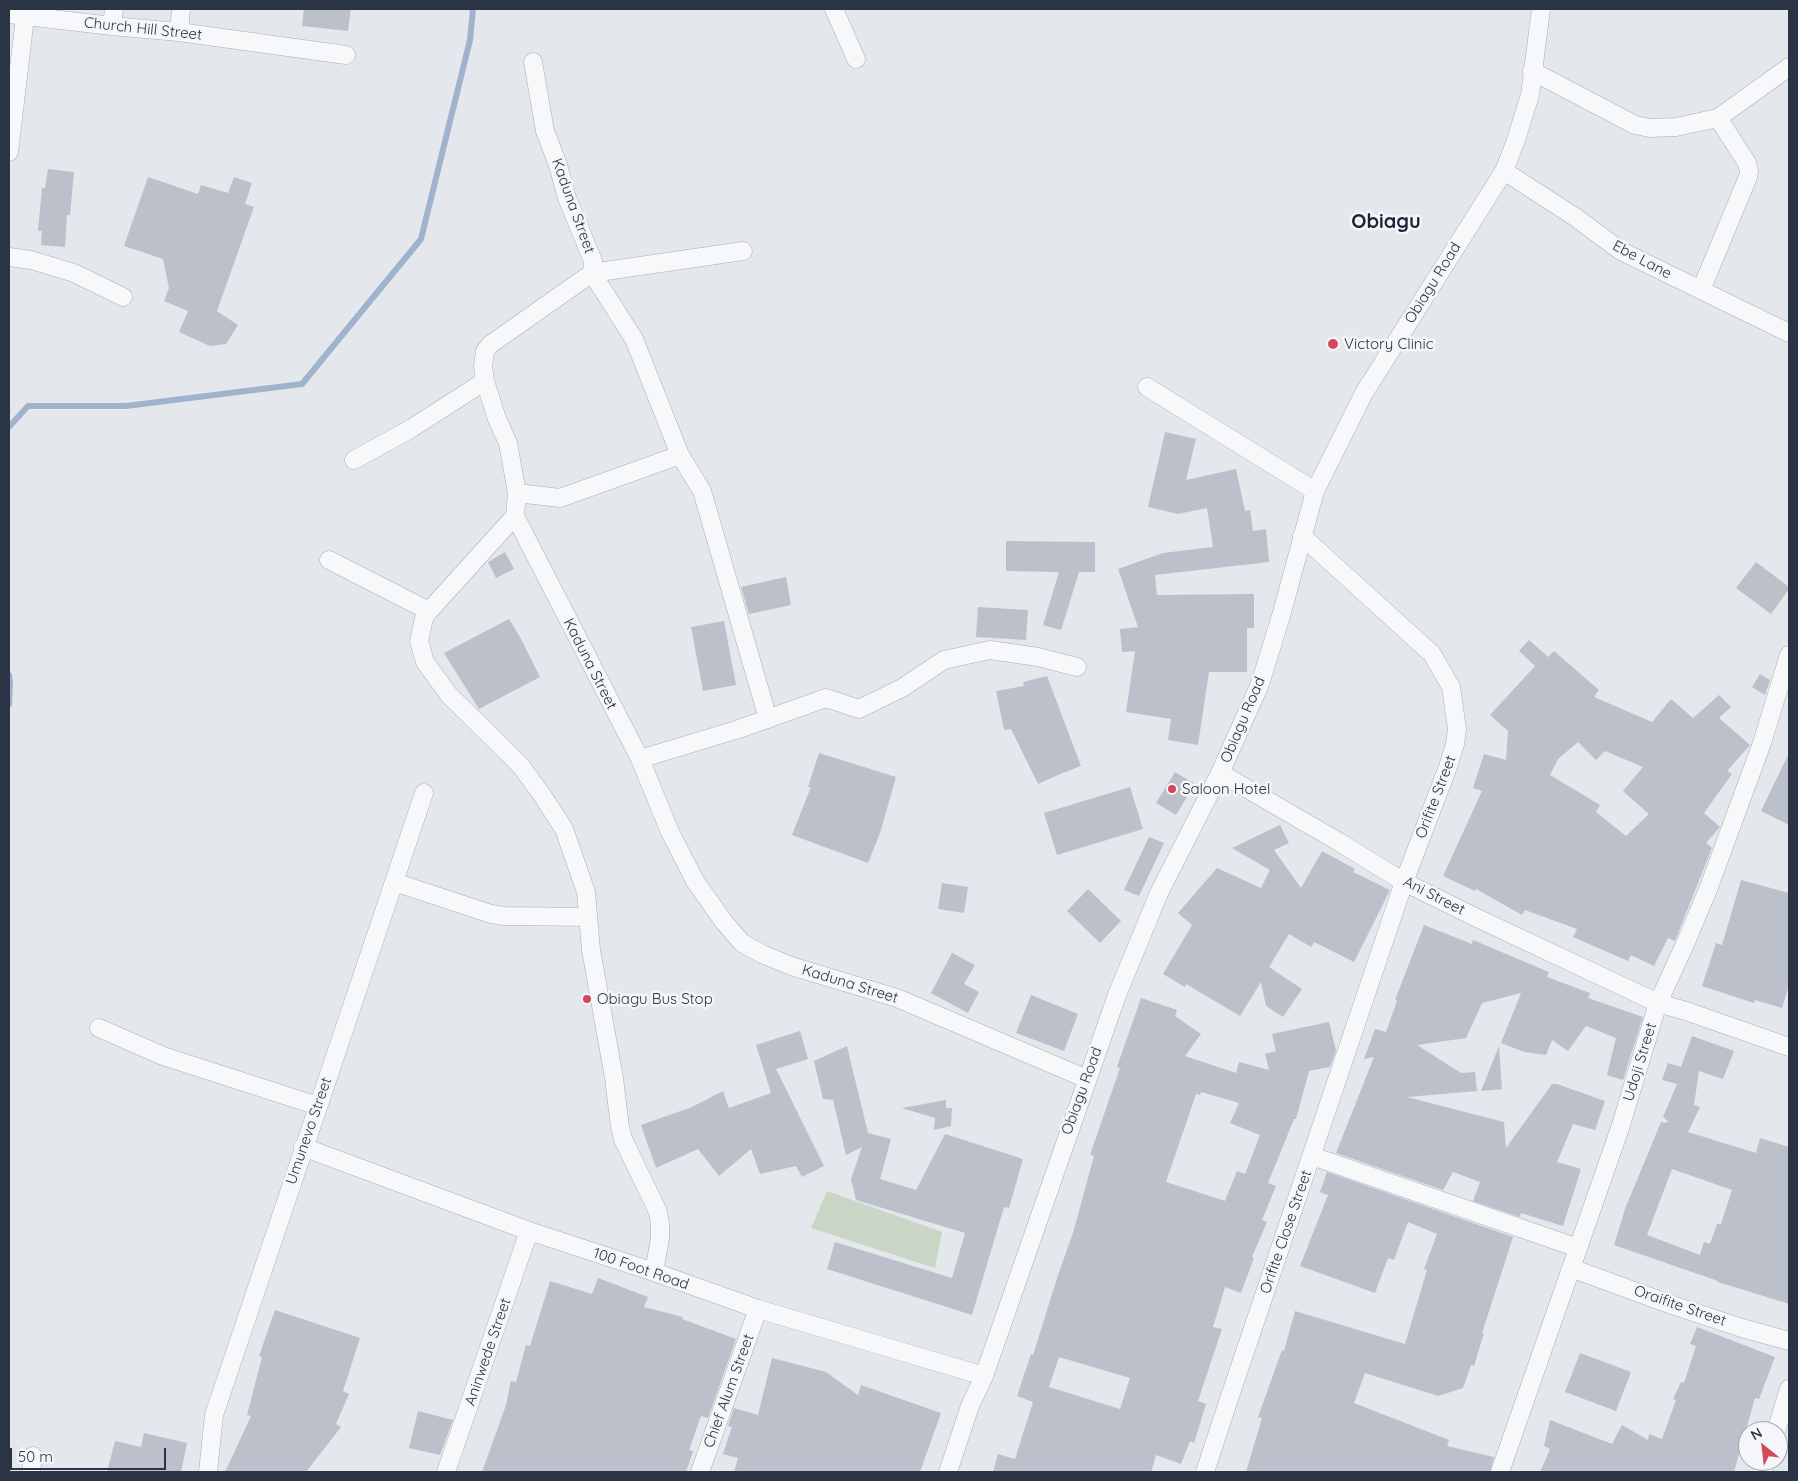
<!DOCTYPE html>
<style>
body{margin:0}
#map{position:relative;width:1798px;height:1481px;overflow:hidden;background:#e4e7ec;font-family:Quicksand,sans-serif}
canvas{display:block}
.frame{position:absolute;inset:0;border:10px solid #2b3445;pointer-events:none}
.north{position:absolute;left:1738px;top:1421px;width:50px;height:50px;box-sizing:border-box;background:#f4f6f9;border:1px solid #a4a8b1;border-radius:50%;rotate:331deg;font-size:14px;font-weight:700;line-height:20px;text-align:center;color:#2b3445}
.north::after{content:'';display:block;margin:auto;width:18px;height:22px;background:#d1495b;clip-path:polygon(50% 0,100% 100%,50% 72%,0 100%)}
.scale{position:absolute;left:10px;top:1448px;width:156px;height:22px;box-sizing:border-box;border:2px solid #2b3445;border-top:0;padding-left:6px;font-size:15px;line-height:18px;white-space:nowrap;color:#2b3445;-webkit-text-stroke:4px #f4f6f9;paint-order:stroke}
</style>
<div id="map">
<canvas width="1798" height="1481"></canvas>
<div class="frame"></div>
<div class="north">N</div>
<div class="scale">50 m</div>
</div>
<script>
const context = document.querySelector('canvas').getContext('2d');
context.lineJoin = 'round';
function fillPath(path, color) { context.fillStyle = color; context.fill(path, 'evenodd'); }
const poly = rows => new Path2D(rows.map(r => 'M' + r).join(''));
function trace(path, color, width, dash) { context.strokeStyle = color; context.lineWidth = width; context.lineCap = dash ? 'butt' : 'round'; context.setLineDash(dash || []); context.stroke(path); }
function drawText(font, color, halo, rows, align = 'center') {
  context.font = font + ' Quicksand,sans-serif'; context.lineWidth = 5; context.setLineDash([]); context.textBaseline = 'middle'; context.strokeStyle = halo; context.fillStyle = color; for (const [text, x, y, turn = 0] of rows) {
    context.save(); context.translate(x, y); context.rotate((+turn || 0) * Math.PI / 180); context.textAlign = isNaN(turn) ? turn : align; if (halo) context.strokeText(text, 0, 0); context.fillText(text, 0, 0); context.restore();
  }
}
const green = poly([
 [827,1191,942,1232,935,1268,811,1228]
]);
const stream = poly([
 [9,427,28,406,126,406,302,384,421,239,470,40,473,9],
 [9,675,10,682,9,704]
]);
const building = poly([
 [304,9,351,9,348,31,302,26],
 [48,169,74,172,70,215,67,215,65,247,41,245,42,231,38,231,42,188,45,188],
 [148,177,198,194,201,185,228,193,234,177,252,183,245,204,254,207,217,311,238,325,226,344,210,346,179,332,188,311,164,301,169,288,163,259,124,246],
 [1165,432,1196,439,1186,480,1236,469,1245,511,1250,510,1253,531,1266,529,1269,562,1155,575,1157,595,1254,594,1254,628,1247,628,1247,672,1209,672,1198,745,1168,740,1171,719,1126,712,1135,651,1122,652,1120,629,1138,627,1118,569,1163,553,1213,547,1207,508,1178,514,1148,507],
 [1006,541,1095,542,1095,572,1079,572,1061,630,1043,625,1059,572,1006,571],
 [505,552,514,569,496,578,488,562],
 [1756,562,1789,587,1789,589,1771,614,1736,588],
 [786,577,791,605,749,614,741,587],
 [978,607,1028,610,1026,640,976,637],
 [509,619,520,637,540,677,479,709,444,653],
 [724,621,736,685,703,691,691,627],
 [1529,640,1548,657,1554,651,1599,690,1594,697,1652,722,1671,699,1693,718,1719,695,1731,707,1719,718,1750,745,1727,771,1732,774,1704,813,1720,827,1706,843,1712,848,1675,941,1668,938,1654,966,1631,955,1628,961,1573,937,1577,929,1525,910,1522,915,1476,889,1475,891,1443,876,1482,791,1473,788,1484,754,1506,760,1508,731,1490,715,1535,666,1519,651],
 [1578,742,1596,760,1605,751,1643,767,1623,791,1649,814,1626,836,1596,812,1600,805,1550,775,1558,759],
 [1760,674,1770,680,1765,695,1752,687],
 [1047,676,1081,766,1060,774,1038,784,1011,729,1004,730,996,691,1024,686,1023,682],
 [819,753,896,777,880,833,868,863,792,835,811,787,808,787],
 [1789,753,1789,825,1761,811],
 [1175,772,1195,784,1176,815,1156,803],
 [1130,787,1143,829,1057,855,1044,813],
 [1280,825,1289,843,1274,850,1301,888,1322,851,1355,869,1353,872,1390,890,1354,962,1314,942,1311,947,1289,934,1269,967,1302,989,1283,1017,1266,1006,1261,982,1240,1016,1186,984,1185,987,1163,974,1192,925,1178,913,1217,868,1261,888,1270,870,1232,848],
 [1149,837,1164,843,1139,896,1124,890],
 [1741,880,1789,893,1789,985,1782,1008,1755,1000,1754,1003,1702,986,1716,943,1722,945],
 [942,883,968,887,964,913,938,909],
 [1088,889,1121,921,1100,943,1067,911],
 [1424,925,1472,944,1473,940,1549,972,1547,977,1590,993,1588,998,1643,1017,1623,1080,1607,1075,1616,1038,1586,1026,1568,1051,1552,1040,1546,1055,1524,1052,1501,1043,1521,993,1482,1003,1466,1038,1417,1045,1461,1073,1475,1072,1477,1091,1407,1097,1504,1122,1506,1148,1552,1084,1557,1084,1605,1101,1595,1130,1573,1124,1557,1162,1581,1169,1563,1226,1521,1213,1520,1217,1473,1201,1480,1182,1453,1172,1443,1190,1336,1153,1374,1057,1364,1059,1375,1029,1386,1032,1397,1001,1395,1000],
 [952,953,975,965,964,984,979,992,968,1013,931,993],
 [1031,995,1078,1014,1064,1051,1016,1033],
 [1141,998,1177,1010,1175,1016,1201,1034,1185,1056,1236,1073,1239,1062,1269,1070,1265,1054,1276,1051,1272,1034,1329,1022,1336,1051,1330,1067,1309,1071,1296,1119,1294,1119,1268,1183,1276,1186,1262,1220,1267,1222,1252,1257,1254,1258,1241,1293,1225,1287,1213,1327,1222,1329,1198,1401,1206,1404,1194,1443,1190,1441,1181,1464,1156,1455,1151,1472,993,1472,998,1454,1015,1459,1033,1402,1017,1396,1031,1354,1033,1355,1058,1275,1073,1233,1094,1156,1090,1155,1120,1068,1117,1067],
 [1201,1092,1239,1103,1230,1123,1260,1135,1245,1174,1237,1171,1225,1201,1166,1182,1196,1094,1200,1095],
 [1059,1357,1130,1378,1120,1409,1049,1387],
 [800,1031,808,1059,776,1069,824,1166,802,1177,796,1166,760,1174,751,1149,719,1176,698,1149,656,1168,641,1125,692,1107,723,1091,729,1108,771,1093,756,1045],
 [1692,1036,1734,1051,1723,1079,1699,1071,1694,1105,1700,1107,1688,1132,1756,1153,1760,1138,1789,1147,1789,1304,1718,1282,1718,1281,1614,1245,1625,1209,1661,1122,1666,1123,1668,1121,1663,1117,1677,1084,1662,1080,1668,1063,1681,1067],
 [1672,1169,1732,1190,1721,1224,1717,1224,1710,1244,1704,1242,1700,1255,1647,1235],
 [847,1046,868,1133,891,1139,880,1179,916,1190,945,1134,1023,1159,1009,1208,1004,1207,972,1315,827,1269,835,1242,952,1278,965,1233,856,1200,851,1179,862,1147,846,1155,833,1100,823,1099,814,1061],
 [1499,1046,1502,1089,1481,1091],
 [946,1100,946,1108,952,1108,951,1126,934,1130,935,1118,902,1108],
 [1327,1172,1513,1237,1482,1333,1484,1333,1474,1366,1471,1365,1463,1388,1438,1396,1365,1373,1354,1403,1449,1440,1447,1446,1494,1457,1490,1472,1246,1472,1262,1418,1258,1417,1282,1350,1284,1351,1295,1311,1405,1344,1427,1270,1424,1269,1437,1234,1408,1222,1394,1260,1388,1258,1375,1293,1300,1266,1328,1195,1320,1192],
 [598,1278,648,1297,644,1307,683,1317,682,1319,736,1339,708,1418,701,1416,689,1450,693,1451,686,1472,482,1472,506,1405,511,1381,516,1382,526,1345,530,1346,550,1281,592,1294],
 [275,1310,360,1338,343,1391,349,1394,336,1424,341,1427,306,1472,225,1472,251,1416,247,1415,262,1357,259,1356],
 [1697,1327,1775,1357,1759,1399,1755,1398,1734,1472,1540,1472,1550,1449,1544,1446,1550,1420,1612,1444,1622,1425,1648,1440,1649,1434,1662,1439,1676,1400,1673,1399,1681,1382,1684,1383,1696,1346,1690,1344],
 [1580,1353,1631,1372,1616,1411,1565,1392],
 [772,1358,826,1372,858,1395,861,1385,941,1413,920,1472,734,1472,738,1458,723,1454,732,1427,728,1426,734,1408,758,1415],
 [418,1411,453,1420,440,1455,409,1448],
 [144,1433,187,1443,181,1472,107,1472,115,1441,141,1447]
]);
const minor = poly([
 [834,9,856,59],
 [9,14,112,26,179,32,346,55],
 [112,26,114,9],
 [179,32,181,9],
 [533,62,545,131,558,165,567,198,593,261,592,273,491,344,485,351,483,366,485,381,497,419,508,443,517,493,515,516,640,759,670,832,695,881,724,922,742,943,762,954,791,966,897,998,1087,1079],
 [1532,71,1635,125,1650,128,1676,127,1718,118,1789,67],
 [9,152,26,9],
 [1504,171,1575,217,1621,251,1789,333],
 [743,251,592,273,634,339,680,455,702,491,768,719],
 [9,257,31,260,74,273,123,297],
 [1701,290,1748,177,1749,171,1747,163,1718,118],
 [1147,387,1315,491],
 [354,460,412,428,485,381],
 [517,493,560,498,680,455],
 [515,516,429,611,424,618,419,641,425,662,449,695,520,765,542,795,564,829,579,872,586,892,591,950,614,1078,620,1127,623,1139,658,1212,660,1224,660,1238,654,1272],
 [329,560,429,611],
 [640,759,739,729,826,698,859,709,902,688,944,660,990,650,1038,657,1077,667],
 [1220,773,1339,842,1404,882,1477,918,1658,1003,1686,1011,1789,1047],
 [394,882,491,914,505,916,587,917],
 [99,1028,163,1056,318,1106],
 [303,1147,529,1231,654,1272,758,1309,984,1376],
 [1312,1156,1578,1248],
 [1571,1268,1672,1305,1742,1328,1789,1341],
 [1776,1431,1789,1389],
 [31,1472,33,1456],
 [208,1472,214,1415,424,793],
 [446,1472,529,1231],
 [700,1472,758,1309],
 [948,1472,970,1406,984,1376,1117,995,1159,893,1220,773,1260,684,1281,616,1315,491,1364,393,1504,171,1515,143,1530,95,1541,9],
 [1205,1472,1229,1399,1404,882,1448,767,1455,744,1457,729,1451,687,1432,654,1302,536],
 [1500,1472,1620,1128,1658,1003,1686,942,1709,887,1762,743,1789,655],
 [1762,1472,1766,1461]
]);
const markers = [
 [1333,344,6,"#d1495b"],
 [1172,789,5,"#d1495b"],
 [587,999,5,"#d1495b"]
];
const streetNames = [
 ["Church Hill Street",143,29,6],
 ["Kaduna Street",573,206,70],
 ["Ebe Lane",1642,260,28],
 ["Obiagu Road",1433,283,-58],
 ["Kaduna Street",590,664,63],
 ["Obiagu Road",1243,720,-67],
 ["Orifite Street",1436,797,-69],
 ["Ani Street",1434,896,27],
 ["Kaduna Street",850,984,17],
 ["Udoji Street",1640,1062,-73],
 ["Obiagu Road",1082,1091,-70],
 ["Umunevo Street",309,1131,-71],
 ["Orifite Close Street",1286,1232,-71],
 ["100 Foot Road",641,1269,19],
 ["Oraifite Street",1680,1306,19],
 ["Aninwede Street",488,1352,-71],
 ["Chief Alum Street",729,1391,-70]
];
const poiNames = [
 ["Victory Clinic",1344,344],
 ["Saloon Hotel",1182,789],
 ["Obiagu Bus Stop",597,999]
];
const districtNames = [
 ["Obiagu",1386,222]
];
fillPath(green, '#c9d6c5');
trace(stream, '#9fb4cc', 6);
fillPath(building, '#bbc0ca');
trace(minor, '#a9aeb7', 19);
trace(minor, '#f7f8fa', 18);
for (const [x, y, r, color] of markers) { const dot = new Path2D(); dot.arc(x, y, r, 0, 2 * Math.PI); context.fillStyle = color; context.fill(dot); trace(dot, '#f4f6f9', 2); }
drawText('15px', '#2b3445', '#f4f6f9', streetNames);
drawText('15px', '#2b3445', '#f4f6f9', poiNames, 'left');
drawText('bold 20px', '#1d2536', '#f4f6f9', districtNames);
</script>
